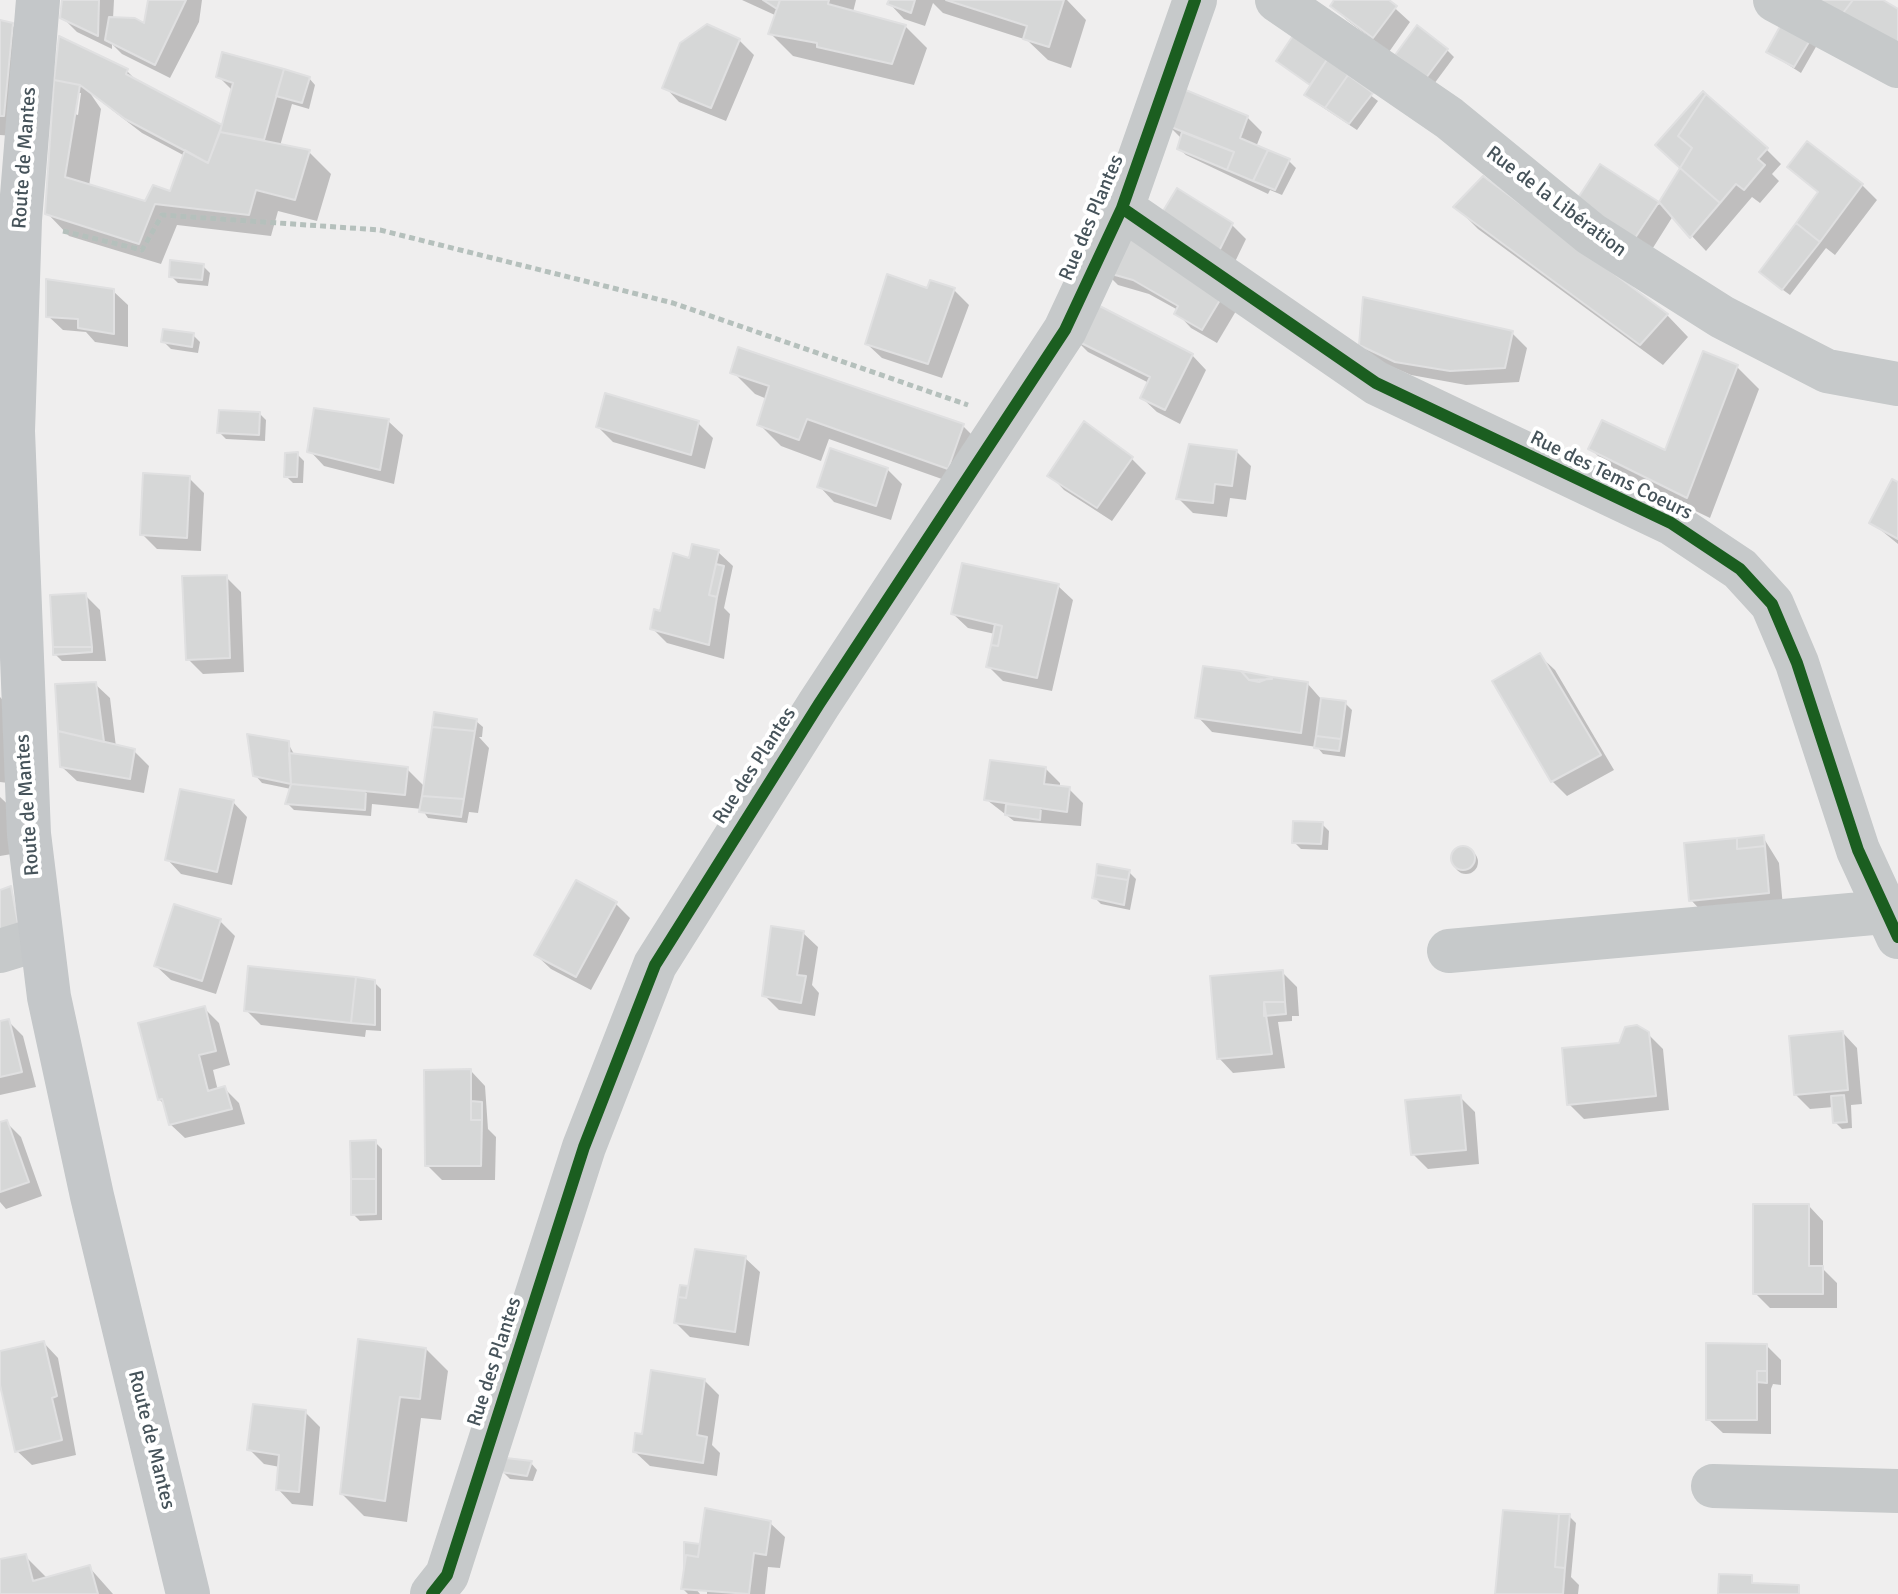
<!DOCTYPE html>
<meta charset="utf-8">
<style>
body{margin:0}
canvas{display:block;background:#efeeee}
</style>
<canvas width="1898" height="1594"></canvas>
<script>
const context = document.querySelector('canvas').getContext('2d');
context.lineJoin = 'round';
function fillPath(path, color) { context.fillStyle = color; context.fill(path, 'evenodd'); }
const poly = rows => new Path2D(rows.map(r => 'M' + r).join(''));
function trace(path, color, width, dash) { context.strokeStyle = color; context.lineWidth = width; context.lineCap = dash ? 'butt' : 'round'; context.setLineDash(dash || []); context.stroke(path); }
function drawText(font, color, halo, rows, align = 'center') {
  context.font = font + ' Signika,sans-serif'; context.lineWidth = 8; context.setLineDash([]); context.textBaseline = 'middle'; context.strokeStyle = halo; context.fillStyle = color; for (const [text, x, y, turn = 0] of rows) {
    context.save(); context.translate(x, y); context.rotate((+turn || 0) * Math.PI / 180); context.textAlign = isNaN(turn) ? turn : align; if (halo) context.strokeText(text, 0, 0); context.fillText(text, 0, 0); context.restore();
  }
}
const shadow = poly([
 [64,0,114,0,113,19,145,26,149,0,202,0,199,22,170,78,122,54,112,44,112,49,77,32,62,17],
 [742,0,856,0,853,12,905,26,927,48,914,85,793,56,771,34,777,16],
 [891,0,1067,0,1086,20,1071,68,1048,60,1027,40,943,13,933,3,925,26,904,19,890,4],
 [1336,0,1386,0,1410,22,1389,52,1347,20,1332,5],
 [0,22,12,25,34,47,26,137,0,135],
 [1783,23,1817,45,1801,73,1768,52],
 [1294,37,1378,101,1357,130,1313,101,1306,94,1312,86,1286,68],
 [739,40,754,55,726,121,679,102,665,87],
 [1447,50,1454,57,1434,84,1405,61],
 [127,71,140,84,223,128,233,91,218,76,309,78,315,85,309,109,292,104,280,146,309,152,331,174,317,221,278,211,271,236,177,225,161,264,69,236,47,213,56,80],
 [77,93,81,93,78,115,75,114],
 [90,93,142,133,185,156,171,193,146,204,89,186,101,109],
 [218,127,232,135,231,136,210,132],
 [1247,117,1262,132,1256,147,1289,161,1296,168,1282,195,1270,190,1268,194,1186,155,1179,149,1182,139,1168,125],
 [1766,149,1781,164,1772,174,1779,181,1760,203,1752,197,1706,251,1673,216,1651,251,1594,215,1601,167,1659,205,1682,168],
 [1790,167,1862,185,1877,200,1835,255,1826,248,1790,295,1768,279,1819,193],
 [1456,207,1667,315,1688,337,1663,365,1478,229],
 [1231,224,1246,239,1233,266,1177,230],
 [1136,236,1236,311,1217,343,1191,328,1177,313,1178,310,1149,294,1118,285,1104,271],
 [203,266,210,273,208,286,178,283,171,276],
 [954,290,969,305,942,378,882,358,867,344,929,291],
 [113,291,128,305,128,347,95,342,86,332,63,330,48,316],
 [1512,333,1527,348,1519,382,1466,385,1411,375,1376,360,1361,345],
 [193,335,200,342,198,353,171,349,164,342],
 [1074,338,1192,355,1206,370,1180,424,1157,412,1142,398,1149,383,1088,352],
 [1704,354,1737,367,1759,389,1710,518,1613,471,1591,449,1666,453],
 [733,372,963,426,985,448,970,489,829,439,821,461,781,446,759,424,767,399,755,394],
 [259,413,266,420,265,441,226,439,219,432],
 [388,421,403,435,394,484,324,466,310,451],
 [698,423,713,438,705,469,613,442,598,427],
 [1236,451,1251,466,1246,500,1230,498,1227,517,1193,513,1178,498],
 [297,454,304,461,303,483,293,483,286,476],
 [1132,459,1146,473,1112,521,1064,490,1050,475],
 [887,469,902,484,891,520,834,502,820,487],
 [189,478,204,493,201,551,157,549,142,534],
 [1898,485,1898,544,1872,523],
 [718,552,733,566,724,608,730,614,724,659,667,643,652,628,691,560],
 [226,577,241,592,244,672,203,674,188,659],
 [1058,586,1073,600,1052,691,1003,681,988,666,995,634,968,628,953,614],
 [85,595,100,610,106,661,62,661,55,654],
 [1540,656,1555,670,1614,770,1567,796,1552,781],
 [1241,673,1307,683,1322,700,1345,703,1352,710,1345,757,1323,754,1317,747,1212,732,1198,717],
 [95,684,110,698,116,747,134,751,149,766,144,793,77,781,62,767],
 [0,697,11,709,16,784,0,782],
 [476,721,483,727,482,737,479,737,489,748,478,813,469,812,467,823,428,818,422,809,372,804,371,816,294,810,287,803,291,789,262,783,255,775,288,743,295,756,407,769,425,787],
 [1046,769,1060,783,1060,788,1069,789,1083,803,1081,826,1014,821,987,800],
 [0,797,19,815,24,852,0,856],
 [233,802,247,817,232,885,181,874,167,859],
 [1322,824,1329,831,1328,850,1301,849,1294,842],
 [1763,837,1779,863,1783,907,1705,915,1691,900],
 '1454 862a12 12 0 1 1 24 0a12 12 0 1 1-24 0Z',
 [1129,872,1136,879,1130,910,1101,904,1094,897],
 [616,904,630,918,591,990,551,969,536,955],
 [220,921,235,936,216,994,171,980,156,966],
 [803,933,818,947,812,985,819,993,815,1016,779,1010,764,995],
 [1282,972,1297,987,1299,1016,1292,1016,1292,1021,1278,1022,1285,1068,1233,1073,1219,1058],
 [374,982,381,989,381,1031,366,1030,365,1037,261,1025,246,1010],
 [204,1008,219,1023,230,1065,213,1070,218,1091,225,1089,239,1103,245,1124,185,1138,170,1124,166,1106,159,1099],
 [8,1021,23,1036,36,1087,0,1095,0,1023],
 [1843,1033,1857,1048,1862,1104,1851,1105,1852,1128,1842,1129,1835,1122,1834,1107,1810,1109,1796,1095],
 [1648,1034,1663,1049,1669,1110,1584,1119,1569,1104],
 [471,1071,485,1086,488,1129,496,1137,495,1180,442,1180,427,1165],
 [1460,1097,1475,1112,1479,1164,1428,1169,1413,1154],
 [6,1122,21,1137,42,1196,6,1209,0,1202,0,1124],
 [375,1142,382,1149,382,1220,360,1221,353,1214],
 [1809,1206,1823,1221,1823,1269,1837,1283,1837,1308,1770,1308,1755,1293],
 [745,1258,760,1272,749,1346,690,1337,676,1323,682,1287,690,1288],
 [44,1343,58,1358,76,1455,32,1465,17,1451,0,1376,0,1353],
 [1767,1346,1781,1360,1781,1385,1773,1384,1771,1389,1771,1434,1723,1433,1708,1419],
 [426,1349,448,1371,441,1420,421,1418,407,1522,364,1516,342,1494],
 [704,1380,719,1395,712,1445,720,1453,717,1476,650,1466,635,1452],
 [305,1412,320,1427,313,1506,292,1504,278,1489,280,1467,264,1464,249,1449],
 [531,1463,537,1470,533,1481,510,1479,503,1472],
 [1569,1516,1576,1523,1571,1577,1579,1585,1578,1594,1497,1594],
 [770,1523,785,1537,780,1568,768,1567,765,1594,707,1594,707,1591,696,1589,700,1594,688,1594,683,1589,687,1557,685,1554],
 [25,1556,48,1579,89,1567,113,1594,0,1594,0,1561]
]);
const building = poly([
 [62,0,99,0,98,36,60,18,62,0],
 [148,0,186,0,155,65,105,40,109,17,135,18,144,23,148,0],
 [763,0,780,0,777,9,763,0],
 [780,0,829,0,828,4,906,25,892,64,817,47,817,43,768,34,780,0],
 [889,0,915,0,911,13,887,4,889,0],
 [946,0,1064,0,1049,47,1023,39,1027,26,946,0],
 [1334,0,1389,0,1397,6,1373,38,1330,6,1334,0],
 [1813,0,1853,0,1840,17,1813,0],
 [1853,0,1883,0,1898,9,1898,48,1840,17,1853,0],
 [0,20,13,23,4,116,0,116,0,20],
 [1783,21,1812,37,1794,67,1766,52,1783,21],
 [707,24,740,39,711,108,662,88,680,43,707,24],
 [1417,25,1448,49,1426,78,1395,55,1417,25],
 [1294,34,1328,58,1310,85,1276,61,1294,34],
 [59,36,128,69,126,74,222,125,208,163,125,119,80,85,54,80,59,36],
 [222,52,284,69,264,140,220,132,233,83,216,77,222,52],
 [1328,58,1348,75,1325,108,1304,95,1328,58],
 [284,69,310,77,302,103,276,96,284,69],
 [1348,75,1373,93,1349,124,1325,108,1348,75],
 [54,80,80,85,65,177,145,201,153,185,170,191,185,150,208,163,220,132,310,150,295,200,256,190,249,215,155,204,139,244,45,214,54,80],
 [1181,88,1248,116,1240,138,1268,150,1253,181,1227,170,1234,152,1166,125,1181,88],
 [1703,91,1706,94,1678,136,1692,148,1680,168,1655,145,1703,91],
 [1706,94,1768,148,1758,159,1765,165,1744,190,1736,184,1720,203,1680,168,1692,148,1678,136,1706,94],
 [1182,132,1234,152,1227,170,1177,149,1182,132],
 [1807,141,1863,184,1820,242,1796,223,1818,192,1787,167,1807,141],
 [1268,150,1290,159,1275,190,1253,181,1268,150],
 [1600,164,1659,202,1635,238,1576,201,1600,164],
 [1680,168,1720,203,1690,238,1659,202,1680,168],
 [1483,176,1668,314,1640,345,1453,207,1483,176],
 [1177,188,1233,223,1218,253,1160,216,1177,188],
 [1796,223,1820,242,1782,290,1759,272,1796,223],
 [1136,233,1223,295,1202,330,1174,314,1178,306,1133,280,1101,271,1136,233],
 [170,260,204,264,202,280,169,277,170,260],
 [887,274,927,288,930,280,955,288,928,364,865,344,887,274],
 [46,279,114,289,114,334,78,328,78,319,46,317,46,279],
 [1363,297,1513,331,1505,368,1450,371,1395,362,1359,345,1363,297],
 [1088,300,1193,354,1165,410,1140,398,1150,377,1071,338,1088,300],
 [163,329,194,333,192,347,161,342,163,329],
 [738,347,964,424,948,469,807,419,799,440,757,425,769,386,730,373,738,347],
 [1703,351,1738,365,1687,498,1588,449,1602,420,1665,450,1703,351],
 [605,393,699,421,691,455,596,427,605,393],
 [314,408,389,419,380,470,307,452,314,408],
 [219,410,260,412,259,435,217,433,219,410],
 [1084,421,1133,457,1097,508,1047,476,1084,421],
 [1189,444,1237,450,1232,486,1215,484,1213,503,1176,499,1189,444],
 [830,448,888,468,876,506,817,487,830,448],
 [298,452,297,477,284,477,285,453,298,452],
 [143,473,190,476,187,538,140,535,143,473],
 [1892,479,1898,482,1898,539,1869,523,1892,479],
 [692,544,719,550,709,595,717,597,709,645,650,629,654,609,660,611,673,553,689,558,692,544],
 [962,563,1059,584,1037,678,986,667,991,645,998,646,1002,626,951,614,962,563],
 [716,564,724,566,717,597,709,595,716,564],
 [227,575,230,658,186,660,182,576,227,575],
 [86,593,92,647,53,647,50,595,86,593],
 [995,624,1002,626,998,646,991,645,995,624],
 [53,647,92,647,92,652,53,655,53,647],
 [1540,653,1601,755,1551,782,1492,681,1540,653],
 [1203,666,1241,671,1249,680,1259,682,1272,677,1308,682,1301,733,1195,718,1203,666],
 [1241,671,1272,677,1272,679,1249,680,1241,671],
 [96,682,104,742,58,731,55,684,96,682],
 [1321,698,1346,701,1341,739,1316,736,1321,698],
 [434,712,477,719,475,731,432,727,434,712],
 [432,727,475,731,464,799,422,796,432,727],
 [58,731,135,749,130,779,60,767,58,731],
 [247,734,289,741,291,784,253,776,247,734],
 [1316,736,1341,739,1339,751,1314,748,1316,736],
 [289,753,408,767,405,795,291,784,289,753],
 [990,760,1046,767,1044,784,1070,787,1067,812,984,800,990,760],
 [291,784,366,791,365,810,285,804,291,784],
 [180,789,234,800,217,872,165,860,180,789],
 [422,796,464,799,461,817,419,812,422,796],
 [1006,804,1041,808,1040,820,1005,815,1006,804],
 [1293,821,1323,822,1321,844,1292,843,1293,821],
 [1764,835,1765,846,1737,849,1737,838,1764,835],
 [1737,838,1737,849,1765,846,1769,893,1689,901,1684,843,1737,838],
 '1451 858a12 12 0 1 1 24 0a12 12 0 1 1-24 0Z',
 [1097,864,1130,870,1128,880,1096,875,1097,864],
 [1096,875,1128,880,1124,905,1092,898,1096,875],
 [576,880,617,902,576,977,534,955,576,880],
 [11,886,18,924,0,930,0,890,11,886],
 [174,904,221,919,202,981,154,966,174,904],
 [771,926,804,931,797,975,806,976,801,1003,762,996,771,926],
 [248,966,356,977,351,1023,244,1011,248,966],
 [1283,970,1285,1002,1264,1002,1272,1054,1217,1059,1210,976,1283,970],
 [356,977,375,980,375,1025,351,1023,356,977],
 [1264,1002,1285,1002,1286,1014,1264,1016,1264,1002],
 [205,1006,216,1051,199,1055,208,1091,225,1086,232,1109,169,1125,162,1099,158,1100,138,1023,205,1006],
 [9,1019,22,1072,0,1077,0,1021,9,1019],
 [1637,1025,1649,1032,1656,1096,1567,1105,1562,1048,1619,1043,1625,1027,1637,1025],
 [1843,1031,1848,1090,1794,1095,1789,1036,1843,1031],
 [471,1069,471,1120,482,1120,481,1166,425,1166,424,1070,471,1069],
 [1461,1095,1466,1150,1411,1155,1405,1100,1461,1095],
 [1844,1095,1847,1122,1833,1123,1831,1096,1844,1095],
 [471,1101,482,1102,482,1120,471,1120,471,1101],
 [7,1120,29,1182,0,1192,0,1122,7,1120],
 [376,1140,376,1179,351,1179,350,1141,376,1140],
 [351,1179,376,1179,376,1214,351,1215,351,1179],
 [1753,1204,1809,1204,1809,1266,1823,1266,1823,1294,1753,1294,1753,1204],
 [695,1249,746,1256,735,1332,674,1323,678,1297,686,1298,695,1249],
 [680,1285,688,1286,686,1298,678,1297,680,1285],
 [358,1339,426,1348,420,1399,400,1397,385,1501,340,1494,358,1339],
 [44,1341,57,1396,52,1398,62,1440,15,1452,0,1385,0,1351,44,1341],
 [1706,1343,1767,1344,1767,1371,1757,1371,1757,1420,1706,1420,1706,1343],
 [651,1370,705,1379,697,1435,707,1437,703,1463,633,1452,635,1433,642,1434,651,1370],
 [1757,1371,1767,1371,1767,1383,1757,1382,1757,1371],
 [253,1404,306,1410,299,1492,276,1490,279,1455,247,1450,253,1404],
 [506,1458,532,1461,527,1476,501,1472,506,1458],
 [705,1508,771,1521,766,1555,754,1553,749,1594,681,1589,686,1555,698,1557,705,1508],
 [1503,1510,1559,1514,1555,1567,1565,1568,1563,1594,1495,1594,1503,1510],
 [1559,1514,1570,1514,1565,1568,1555,1567,1559,1514],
 [684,1542,700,1544,698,1557,686,1555,684,1568,684,1542],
 [26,1554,33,1581,90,1565,98,1594,0,1594,0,1559,26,1554],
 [1719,1574,1752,1575,1752,1583,1799,1585,1799,1594,1718,1594,1719,1574]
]);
const path = poly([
 [63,231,142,250,162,215,380,230,673,303,968,405]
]);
const minor = poly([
 [1277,0,1449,118,1591,234,1722,317,1827,371,1898,384],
 [1775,0,1898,66],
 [1122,208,1376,383,1671,523,1740,569,1772,604,1797,663,1858,850,1898,937],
 [0,951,39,939],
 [1449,951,1884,912],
 [1713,1486,1898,1491],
 [432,1594,447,1575,584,1147,655,965,819,704,1065,330,1122,208,1195,0]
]);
const major = poly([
 [38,0,20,220,13,431,29,834,49,997,92,1196,188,1594]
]);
const cycleway = poly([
 [1122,208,1376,383,1671,523,1740,569,1772,604,1797,663,1858,850,1898,937],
 [432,1594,447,1575,584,1147,655,965,819,704,1065,330,1122,208,1195,0]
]);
const streetNames = [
 ["Route de Mantes",25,158,-86],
 ["Rue de la Libération",1556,202,37],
 ["Rue des Plantes",1092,218,-67],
 ["Rue des Tems Coeurs",1611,476,26],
 ["Rue des Plantes",755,766,-57],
 ["Route de Mantes",28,805,-94],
 ["Rue des Plantes",495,1362,-72],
 ["Route de Mantes",151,1440,76]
];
fillPath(shadow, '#0003');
fillPath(building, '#d6d7d7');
trace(building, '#e0e0e1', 2);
trace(path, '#b5c0bc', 5, [6, 4]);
trace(minor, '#c6c9ca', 44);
trace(major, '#c4c7c9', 44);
trace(cycleway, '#1b5e20', 12);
drawText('20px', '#46535a', '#fff', streetNames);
</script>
